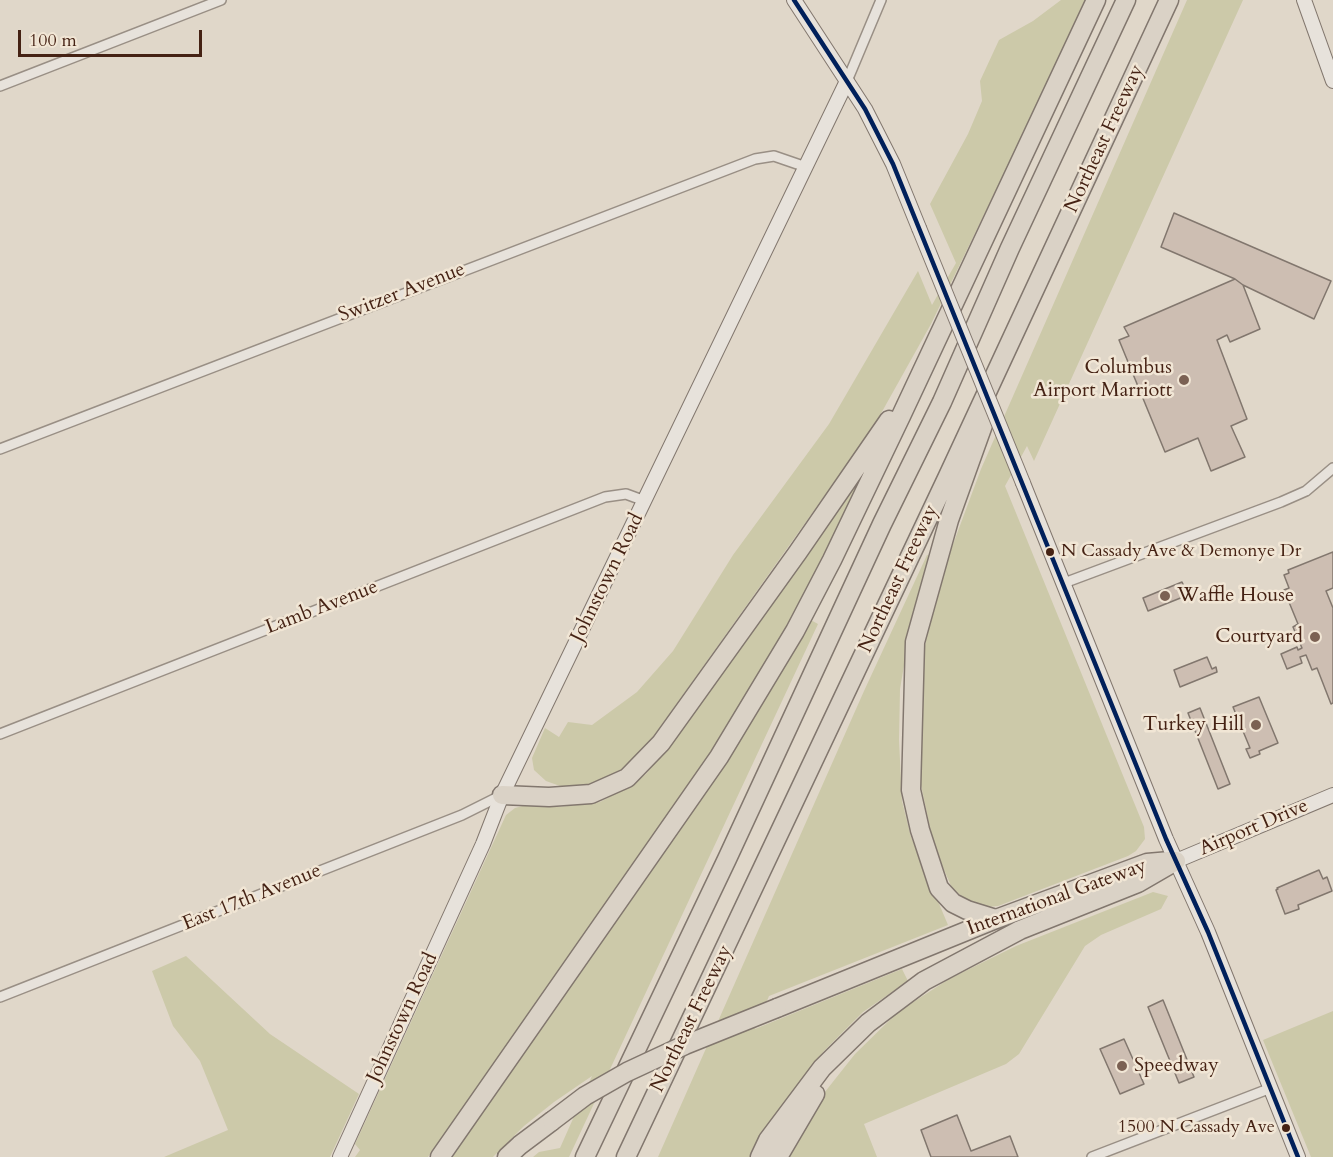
<!DOCTYPE html>
<style>
body{margin:0}
#map{position:relative;width:1333px;height:1157px;overflow:hidden;background:#e0d7c9;font-family:Cardo,serif}
canvas{display:block}
.scale{position:absolute;left:18px;top:30px;width:184px;height:27px;box-sizing:border-box;border:3px solid #452214;border-top:0;padding-left:8px;font-size:18px;line-height:21px;white-space:nowrap;color:#452214;-webkit-text-stroke:4px #f1e6d5;paint-order:stroke}
</style>
<div id="map">
<canvas width="1333" height="1157"></canvas>
<div class="scale">100 m</div>
</div>
<script>
const context = document.querySelector('canvas').getContext('2d');
context.lineJoin = 'round';
function fillPath(path, color) { context.fillStyle = color; context.fill(path, 'evenodd'); }
const poly = rows => new Path2D(rows.map(r => 'M' + r).join(''));
function trace(path, color, width, dash) { context.strokeStyle = color; context.lineWidth = width; context.lineCap = dash ? 'butt' : 'round'; context.setLineDash(dash || []); context.stroke(path); }
function drawText(font, color, halo, rows, align = 'center') {
  context.font = font + ' Cardo,serif'; context.lineWidth = 5; context.setLineDash([]); context.textBaseline = 'middle'; context.strokeStyle = halo; context.fillStyle = color; for (const [text, x, y, turn = 0] of rows) {
    context.save(); context.translate(x, y); context.rotate((+turn || 0) * Math.PI / 180); context.textAlign = isNaN(turn) ? turn : align; if (halo) context.strokeText(text, 0, 0); context.fillText(text, 0, 0); context.restore();
  }
}
const green = poly([
 [1061,0,1088,0,931,324,874,426,636,761,620,773,588,786,560,786,546,781,534,770,532,758,545,728,559,737,568,722,592,725,637,692,673,651,733,555,829,424,918,271,932,305,956,263,930,204,968,134,982,101,980,81,999,40,1033,21],
 [1187,0,1243,0,1034,461,1027,446,1005,486,1144,827,1145,839,1136,851,1128,856,998,906,988,907,965,899,952,888,934,847,920,780,922,671,926,638,942,574,981,469],
 [859,478,864,480,828,554,759,678,696,777,428,1157,355,1157,360,1150,355,1144,506,815,515,808,526,805,559,807,600,802,630,786,646,774,662,754],
 [927,555,932,556,913,613,900,689,899,740,902,801,911,837,948,925,769,996,755,1029,902,969,908,981,863,1012,824,1051,792,1092,751,1157,658,1157,864,691],
 [809,619,818,624,569,1157,533,1157,539,1152,560,1148,592,1076,554,1102,524,1126,493,1157,448,1157],
 [1153,892,1168,896,1161,909,1101,935,1085,946,1019,1054,1006,1064,864,1124,877,1157,787,1157,813,1107,855,1054,898,1012,949,979,1016,946],
 [186,956,270,1034,359,1094,330,1157,164,1157,228,1130,200,1061,173,1026,152,971],
 [1333,1011,1333,1157,1311,1157,1263,1040]
]);
const building = poly([
 [1174,213,1331,281,1314,319,1243,285,1235,279,1161,247,1174,213],
 [1235,279,1243,285,1260,329,1230,342,1227,335,1217,340,1247,419,1231,426,1245,457,1211,471,1198,438,1165,452,1119,340,1129,336,1124,327,1235,279],
 [1333,552,1333,588,1326,591,1333,608,1333,703,1331,704,1317,668,1312,670,1306,655,1300,657,1302,663,1287,669,1281,654,1297,647,1298,650,1302,648,1293,627,1298,624,1284,590,1289,588,1284,575,1289,573,1288,570,1333,552],
 [1182,582,1188,595,1148,611,1143,598,1182,582],
 [1207,657,1212,669,1216,667,1217,672,1180,687,1174,670,1207,657],
 [1259,697,1278,743,1259,751,1260,754,1250,758,1246,749,1250,748,1233,707,1259,697],
 [1200,708,1230,784,1218,789,1188,713,1200,708],
 [1319,870,1323,879,1327,877,1332,891,1298,905,1299,909,1285,914,1276,890,1278,889,1277,888,1319,870],
 [1163,1000,1194,1077,1179,1083,1148,1007,1163,1000],
 [1124,1039,1144,1084,1120,1094,1100,1049,1124,1039],
 [957,1115,971,1151,1010,1136,1018,1157,931,1157,921,1130,957,1115]
]);
const street = poly([
 [847,81,881,0],
 [0,86,221,0],
 [0,449,755,159,774,156,806,167],
 [1064,583,1281,502,1306,491,1333,468],
 [0,734,605,497,626,494,645,501],
 [0,997,462,815,502,795],
 [1092,1157,1271,1088]
]);
const secondary = poly([
 [794,0,865,109,893,164,919,228],
 [1304,0,1333,81],
 [1023,483,1166,839,1208,932,1298,1157],
 [1176,861,1333,795],
 [340,1157,483,844,502,795,847,81]
]);
const highway = poly([
 [987,414,949,520,915,642,911,790,920,830,939,888,953,903,967,910,996,919],
 [502,795,549,797,591,794,627,778,661,743,798,552,889,420],
 [777,1008,996,919,1147,863,1170,861],
 [440,1157,719,757,795,631,832,560,901,416,1096,0],
 [507,1157,520,1145,552,1121],
 [585,1157,727,859,882,524,942,402,1010,248,1126,0],
 [626,1157,948,476,1169,0],
 [760,1157,768,1140,822,1068,868,1023,924,981,1020,930,1138,883,1176,861],
 [778,1157,815,1094]
]);
const secondaryBridge = poly([
 [919,228,1023,483]
]);
const highwayBridge = poly([
 [552,1121,585,1096,627,1072,685,1045,777,1008]
]);
const bus1 = poly([
 [794,0,865,109,893,164,1166,839,1208,932,1298,1157]
]);
const markers = [
 [1184,380,6,"#7b6153"],
 [1050,552,5,"#452214"],
 [1165,596,6,"#7b6153"],
 [1315,637,6,"#7b6153"],
 [1256,725,6,"#7b6153"],
 [1122,1066,6,"#7b6153"],
 [1286,1128,5,"#452214"]
];
const busNames = [
 ["N Cassady Ave & Demonye Dr",1061,552],
 ["1500 N Cassady Ave",1275,1128,"right"]
];
const streetNames = [
 ["Northeast Freeway",1105,139,-65],
 ["Switzer Avenue",402,293,-21],
 ["Johnstown Road",608,578,-64],
 ["Northeast Freeway",899,579,-65],
 ["Lamb Avenue",322,608,-21],
 ["Airport Drive",1254,828,-23],
 ["East 17th Avenue",252,898,-22],
 ["International Gateway",1057,898,-20],
 ["Johnstown Road",403,1018,-65],
 ["Northeast Freeway",692,1019,-64]
];
const poiNames = [
 ["Columbus",1172,368],
 ["Airport Marriott",1172,391],
 ["Waffle House",1177,596,"left"],
 ["Courtyard",1303,637],
 ["Turkey Hill",1244,725],
 ["Speedway",1134,1066,"left"]
];
fillPath(green, '#ccc9a9');
fillPath(building, '#cdbeb2');
trace(building, '#82776e', 1.5);
trace(street, '#998f85', 12);
trace(secondary, '#82776e', 16);
trace(highway, '#82776e', 21);
trace(street, '#e7e2db', 9);
trace(secondary, '#e7e2db', 14);
trace(highway, '#dad2c6', 18);
trace(secondaryBridge, '#82776e', 16, []);
trace(highwayBridge, '#82776e', 21, []);
trace(secondaryBridge, '#e7e2db', 14);
trace(highwayBridge, '#dad2c6', 18);
trace(bus1, '#00205b', 4.5);
for (const [x, y, r, color] of markers) { const dot = new Path2D(); dot.arc(x, y, r, 0, 2 * Math.PI); context.fillStyle = color; context.fill(dot); trace(dot, '#f1e6d5', 2); }
drawText('18px', '#452214', '#f1e6d5', busNames, 'left');
drawText('20px', '#452214', '#f1e6d5', streetNames);
drawText('20px', '#452214', '#f1e6d5', poiNames, 'right');
</script>
